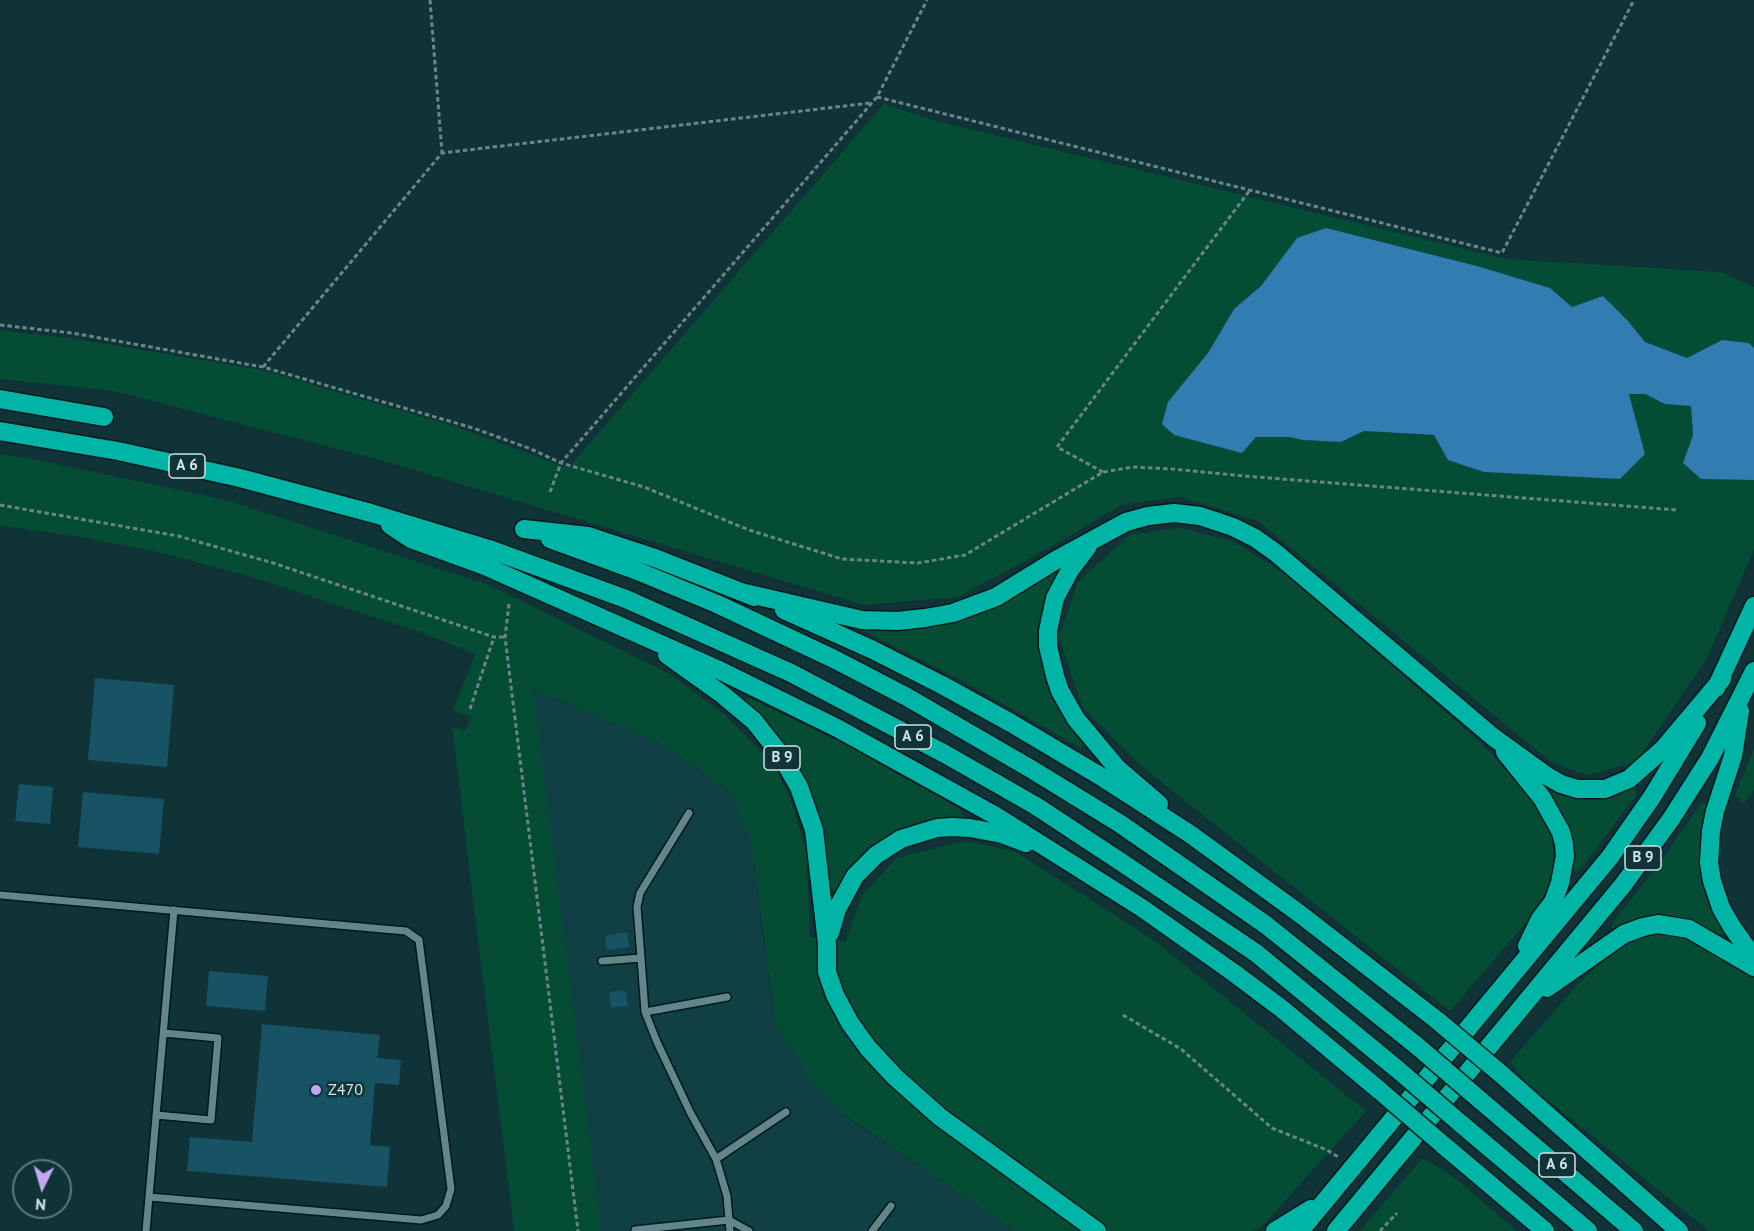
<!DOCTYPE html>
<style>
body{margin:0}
#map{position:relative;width:1754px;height:1231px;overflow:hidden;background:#0f3336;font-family:"PT Sans",sans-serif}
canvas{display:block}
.north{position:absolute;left:12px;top:1159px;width:60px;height:60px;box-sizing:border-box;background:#0f3336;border:2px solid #5d7a7c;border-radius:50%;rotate:185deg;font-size:16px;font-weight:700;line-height:24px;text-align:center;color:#d1e4e6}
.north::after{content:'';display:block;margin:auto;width:21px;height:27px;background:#c5a7f1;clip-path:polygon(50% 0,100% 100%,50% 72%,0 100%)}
</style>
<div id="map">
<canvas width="1754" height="1231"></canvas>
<div class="north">N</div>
</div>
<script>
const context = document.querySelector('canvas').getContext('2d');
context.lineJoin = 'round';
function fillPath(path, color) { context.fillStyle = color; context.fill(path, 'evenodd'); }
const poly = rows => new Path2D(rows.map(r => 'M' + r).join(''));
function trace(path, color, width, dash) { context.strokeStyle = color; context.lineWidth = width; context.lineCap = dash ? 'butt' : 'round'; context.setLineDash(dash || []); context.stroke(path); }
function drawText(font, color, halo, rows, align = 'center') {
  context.font = font + ' "PT Sans",sans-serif'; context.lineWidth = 5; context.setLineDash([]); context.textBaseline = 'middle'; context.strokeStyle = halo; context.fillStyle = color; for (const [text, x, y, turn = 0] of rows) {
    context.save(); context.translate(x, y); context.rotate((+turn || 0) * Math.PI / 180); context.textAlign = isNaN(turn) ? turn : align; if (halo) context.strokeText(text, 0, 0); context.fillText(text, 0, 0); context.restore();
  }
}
const built = poly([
 [531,688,660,743,729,791,751,841,774,1021,845,1116,1015,1231,601,1231]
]);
const green = poly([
 [884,104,937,121,1506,259,1721,272,1754,287,1754,348,1749,343,1722,340,1687,358,1645,342,1628,321,1603,296,1572,307,1550,288,1477,266,1326,228,1270,275,1261,286,1234,309,1208,353,1256,437,1289,437,1303,440,1341,442,1364,431,1435,436,1448,460,1645,454,1629,393,1645,394,1665,404,1691,406,1693,435,1684,463,1701,479,1754,480,1754,550,1706,660,1636,762,1587,775,1551,762,1258,521,1181,497,1123,504,1038,554,958,597,864,605,384,461,114,391,0,379,0,330,76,339,261,370,451,425,568,468],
 [0,454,28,458,226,500,489,585,670,674,724,714,773,763,791,801,806,849,810,937,846,941,861,897,896,858,965,841,1014,851,1151,938,1366,1111,1263,1225,1253,1231,1015,1231,845,1115,811,1082,775,1021,751,841,729,791,660,743,532,688,601,1231,514,1231,452,727,466,730,471,717,453,711,475,654,423,633,245,575,154,551,70,535,0,526],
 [1181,528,1232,541,1284,573,1480,742,1530,797,1551,828,1554,863,1549,896,1450,1011,1141,766,1082,707,1059,637,1078,582,1129,535],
 [1054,570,1057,576,1048,598,1071,725,1082,741,1083,747,1081,748,964,682,861,630,862,627,900,627],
 [747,697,846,745,960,809,964,817,963,819,896,833,885,838,874,846,838,890,831,889,824,845,745,703],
 [1754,749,1754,790,1743,804,1735,795],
 [1632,787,1636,791,1636,795,1580,870,1576,872,1572,867,1547,794,1548,791,1554,788],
 [1704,803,1709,807,1724,933,1717,935,1704,928,1613,930,1612,927,1613,922,1655,869,1701,804],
 [1653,935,1684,935,1745,969,1754,977,1754,1231,1709,1231,1528,1084,1510,1062,1578,984,1612,952,1634,940],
 [1422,1158,1450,1174,1517,1231,1360,1231]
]);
const water = poly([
 [1326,228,1477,266,1550,288,1572,307,1603,296,1628,321,1645,342,1687,358,1722,340,1749,343,1754,348,1754,480,1701,479,1683,463,1693,435,1691,406,1665,404,1645,394,1629,394,1645,454,1620,479,1484,472,1448,460,1434,435,1364,431,1341,442,1303,440,1289,437,1256,437,1242,453,1174,435,1162,424,1168,402,1208,353,1234,309,1261,286,1297,238]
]);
const building = poly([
 [95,678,174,685,167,767,88,760],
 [19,784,53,787,50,824,15,821],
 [83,792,164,799,159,854,78,847],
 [627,932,629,947,607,950,605,936],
 [209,971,268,976,265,1011,206,1006],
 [624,990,624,993,626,992,628,1006,611,1008,609,992],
 [262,1024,380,1035,377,1058,401,1060,399,1085,375,1083,370,1145,390,1147,387,1187,187,1171,190,1137,252,1142]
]);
const path = poly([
 [430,0,442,153],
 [877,97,1502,253,1634,0],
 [0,325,72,333,263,367,473,428,531,449,561,463,644,487,749,530,842,559,918,563,965,555,1103,472,1133,467,1173,469,1244,476,1677,510],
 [263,367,442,153,870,103],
 [1103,472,1057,447,1250,190],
 [550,492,561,463,877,97,927,0],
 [0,505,178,536,273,563,494,637,505,637],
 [509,604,505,637,578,1231],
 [470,709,494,637],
 [1123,1015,1181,1049,1272,1128,1327,1150,1340,1158],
 [1380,1231,1397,1213]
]);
const lane = poly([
 [0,895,406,931,419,940,451,1189,446,1206,438,1215,421,1220,149,1197],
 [641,958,637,907,640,893,689,813],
 [602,961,641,958,645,1012,657,1042,690,1112,716,1159,727,1196,729,1220,749,1231],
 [645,1012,727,997],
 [156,1115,211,1120,218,1038,164,1033],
 [716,1159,786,1112],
 [635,1230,729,1220,730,1231],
 [146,1231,174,910],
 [872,1231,891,1206]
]);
const highway = poly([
 [0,399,104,417],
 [0,431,118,451,240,478,371,513,489,549,626,599,791,673,945,754,1036,806,1121,862,1256,953,1397,1069],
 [390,525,411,539,485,566,719,670,837,728,996,816,1142,908,1234,973,1282,1009,1379,1090],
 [524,529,588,536,655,558,754,597],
 [550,539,635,570,717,604,834,659,907,697,1031,769,1119,823,1266,925,1417,1046],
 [1088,546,1070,570,1055,598,1048,631,1048,646,1055,676,1060,691,1076,719,1117,768,1159,804],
 [745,593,862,620,897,621,925,618,953,613,996,597,1056,560,1126,522,1148,516,1174,513,1200,516,1233,527,1255,538,1276,553,1493,737,1547,776,1561,784,1577,789,1605,789,1629,779,1663,749,1722,679],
 [784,610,873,650,942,685,1011,723,1100,776,1190,834,1300,914,1438,1021],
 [667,655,723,695,754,721,780,754,799,787,814,830,827,944,827,972,835,995,850,1023,868,1048,895,1077,940,1117,1097,1231],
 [1716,688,1754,606],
 [1740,711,1733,756,1715,811,1711,831,1709,863,1712,881,1721,908,1732,927,1754,958],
 [1505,752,1542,798,1561,832,1564,844,1565,856,1560,883,1553,902,1540,919,1527,946],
 [830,933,837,909,855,876,876,855,901,839,937,828,952,827,970,828,1002,834,1026,843],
 [1547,988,1624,934,1643,927,1658,924,1689,929,1754,967],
 [1501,1074,1679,1231],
 [1480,1100,1634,1231],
 [1460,1123,1588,1231],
 [1442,1144,1545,1231],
 [1275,1231,1311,1209],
 [1300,1231,1610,857,1652,797,1697,723],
 [1336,1231,1623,885,1671,819,1710,758,1754,671]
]);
const highwayBridge = poly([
 [1438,1021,1501,1074],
 [1417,1046,1480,1100],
 [1397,1069,1460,1123],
 [1379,1090,1442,1144]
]);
const markers = [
 [316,1090,6,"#c5a7f1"]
];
const shields = [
 [187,466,36],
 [913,737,36],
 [782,758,36],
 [1643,858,36],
 [1557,1165,36]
];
const shieldNames = [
 ["A 6",187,466],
 ["A 6",913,737],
 ["B 9",782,758],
 ["B 9",1643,858],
 ["A 6",1557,1165]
];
const poiNames = [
 ["Z470",328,1090]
];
fillPath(built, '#104044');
fillPath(green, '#054c35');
fillPath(water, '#317cb1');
fillPath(building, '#175265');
trace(lane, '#01191c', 10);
trace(highway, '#01191c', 21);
trace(path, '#6a8688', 3, [4.5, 3]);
trace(lane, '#628689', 7);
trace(highway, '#00b5a5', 18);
trace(highwayBridge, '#01191c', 21, []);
trace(highwayBridge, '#00b5a5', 18);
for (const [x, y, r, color] of markers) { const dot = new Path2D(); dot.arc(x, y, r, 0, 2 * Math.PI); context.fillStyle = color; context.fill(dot); trace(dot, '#0f3336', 2); }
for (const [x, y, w] of shields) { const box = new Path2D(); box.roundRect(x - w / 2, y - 12, w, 24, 4.5); context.fillStyle = '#0f3336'; context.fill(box); trace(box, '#d1e4e6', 1.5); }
drawText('bold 15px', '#d1e4e6', null, shieldNames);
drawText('16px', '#d1e4e6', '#0f3336', poiNames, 'left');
</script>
